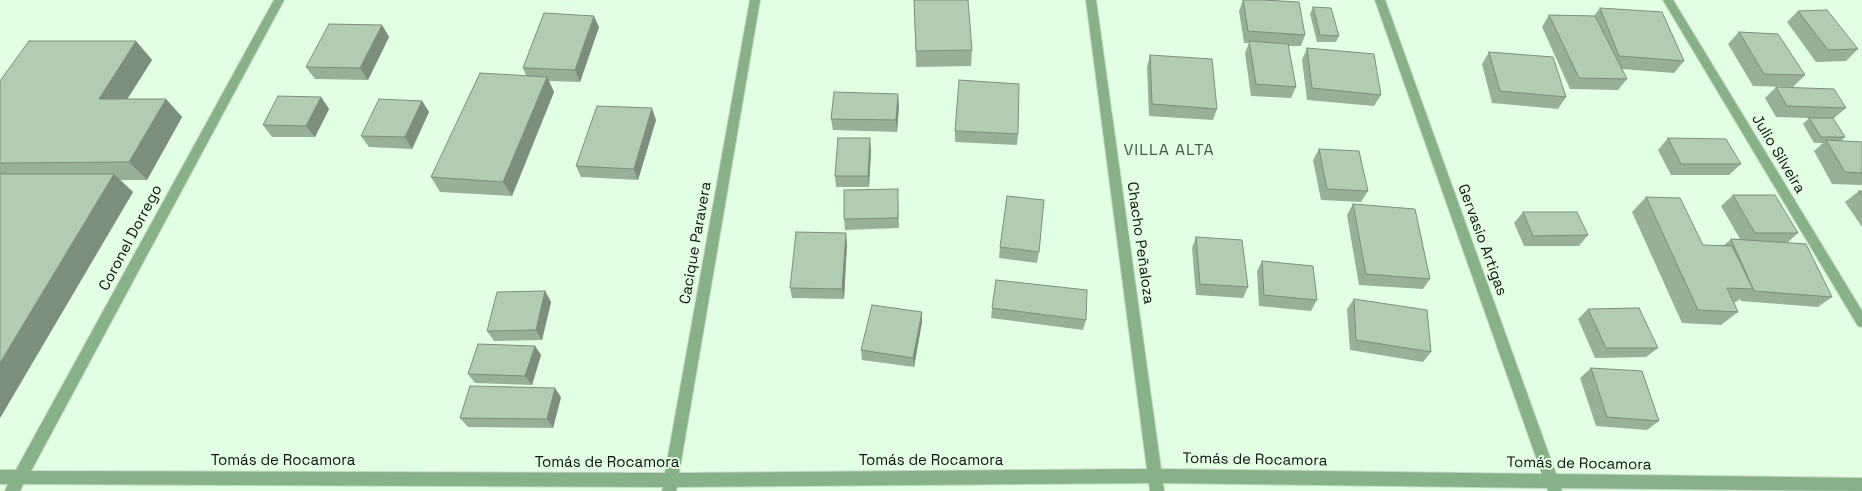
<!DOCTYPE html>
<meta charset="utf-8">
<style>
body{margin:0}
canvas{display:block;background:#e3ffe3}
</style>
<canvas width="1862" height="491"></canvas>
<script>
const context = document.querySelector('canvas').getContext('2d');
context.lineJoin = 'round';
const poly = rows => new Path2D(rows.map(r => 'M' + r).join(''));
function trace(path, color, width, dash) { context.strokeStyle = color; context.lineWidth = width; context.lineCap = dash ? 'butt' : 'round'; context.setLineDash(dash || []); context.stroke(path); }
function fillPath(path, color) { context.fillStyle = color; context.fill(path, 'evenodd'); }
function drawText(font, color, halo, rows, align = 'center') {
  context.font = font + ' "Space Grotesk",sans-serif'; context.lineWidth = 4; context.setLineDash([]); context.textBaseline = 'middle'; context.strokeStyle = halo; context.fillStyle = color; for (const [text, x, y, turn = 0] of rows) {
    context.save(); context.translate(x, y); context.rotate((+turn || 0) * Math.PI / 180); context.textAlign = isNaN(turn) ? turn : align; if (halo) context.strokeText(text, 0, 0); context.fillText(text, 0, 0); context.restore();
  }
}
const street = poly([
 [274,0,284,0,31,471,665,473,750,0,760,0,679,473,1147,469,1086,0,1096,0,1161,469,1542,474,1375,0,1385,0,1556,474,1862,478,1862,491,1561,488,1562,491,1548,491,1547,488,1163,483,1164,491,1150,491,1149,483,677,487,676,491,662,491,663,487,23,484,20,491,5,491,8,484,0,484,0,470,16,470,274,0],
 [1663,0,1673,0,1862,311,1862,327,1858,326,1663,0]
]);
const wall = poly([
 [914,0,972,50,971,66,916,67],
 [1243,0,1264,0,1305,35,1301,46,1288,46,1296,87,1291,98,1251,96,1245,53,1249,43,1244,43,1239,11],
 [1313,7,1339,36,1336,42,1317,42,1310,14],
 [1600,8,1684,61,1674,73,1622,69,1627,79,1618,90,1570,89,1542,27,1549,15,1594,16],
 [1798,11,1858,49,1846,61,1816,62,1787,22],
 [382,25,389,37,368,80,315,79,306,67],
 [599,27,580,82,549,81,554,92,512,196,440,192,431,177,526,75,523,68],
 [1739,32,1805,75,1793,87,1753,86,1728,44],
 [136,41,152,60,127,99,166,99,182,117,147,180,120,180,133,192,0,418,0,81],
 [1307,48,1381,95,1374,106,1307,100,1302,60],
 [1489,52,1566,97,1558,109,1492,103,1482,64],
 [1150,55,1217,109,1213,120,1149,116,1147,67],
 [1776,87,1846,108,1833,119,1845,137,1841,141,1862,142,1862,185,1832,184,1814,151,1823,143,1814,143,1803,124,1809,118,1776,117,1765,98],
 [321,97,329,109,315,137,272,137,263,125],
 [422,101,429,112,412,149,369,147,361,136],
 [899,105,897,132,833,130,831,119],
 [656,120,638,180,581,177,576,166],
 [955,131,1018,134,1017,145,955,142],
 [1668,138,1741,164,1729,175,1671,175,1658,150],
 [1319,149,1368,191,1361,202,1321,200,1313,160],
 [871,150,869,187,836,187,835,176],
 [1859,191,1862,191,1862,227,1845,202],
 [1733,195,1798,233,1787,243,1832,297,1818,307,1741,301,1740,299,1736,302,1734,302,1738,312,1721,325,1682,323,1632,212,1646,197,1703,245,1723,246,1731,239,1740,239,1721,206],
 [898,200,899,228,845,230,844,219],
 [1353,204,1430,279,1423,289,1359,285,1347,215],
 [1523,212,1588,235,1579,246,1524,246,1514,223],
 [1196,237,1248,287,1243,298,1196,295,1192,248],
 [847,244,844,299,792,298,790,288],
 [1000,247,1039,252,1037,263,999,258],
 [1262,261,1317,300,1311,311,1259,306,1257,271],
 [545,291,551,302,542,340,494,341,487,331],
 [1354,299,1431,352,1423,362,1350,350,1347,309],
 [992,308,1086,320,1083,330,991,318],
 [1588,309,1658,348,1646,357,1595,358,1578,319],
 [922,312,922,322,914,367,862,360,861,350],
 [535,346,541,355,532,385,475,383,468,374],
 [1591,368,1659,421,1647,430,1596,426,1580,378],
 [561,397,553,428,468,427,460,418]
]);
const shadedWall = poly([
 [594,16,599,27,580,82,575,70],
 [382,25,389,37,368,80,360,68],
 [136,41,152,60,116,117,99,99],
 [547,77,554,92,512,196,503,182],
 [898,94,899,105,897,132,896,120],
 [321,97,329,109,315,137,306,126],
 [166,99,182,117,147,180,129,162],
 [422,101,429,112,412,149,405,137],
 [652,108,656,120,638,180,634,169],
 [870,138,871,150,869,187,868,176],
 [114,174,133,192,0,418,0,363],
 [846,233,847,244,844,299,842,289],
 [545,291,551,302,542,340,536,330],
 [922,312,922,322,914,367,913,358],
 [535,346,541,355,532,385,525,376],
 [555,388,561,397,553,428,547,419]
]);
const building = poly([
 [914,0,968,0,972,50,916,51,914,0],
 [1243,0,1264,0,1299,2,1305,35,1248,31,1243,0],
 [1313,7,1331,8,1339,36,1320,35,1313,7],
 [1600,8,1662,12,1684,61,1619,56,1600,8],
 [1827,10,1858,49,1828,50,1798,11,1827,10],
 [544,13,594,16,575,70,523,68,544,13],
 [1549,15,1595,16,1627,79,1579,78,1549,15],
 [329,24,382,25,360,68,306,67,329,24],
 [1739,32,1778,34,1805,75,1764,74,1739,32],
 [29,41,136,41,99,99,166,99,129,162,0,163,0,81,29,41],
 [1249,41,1288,44,1296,87,1256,84,1249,41],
 [1307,48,1374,54,1381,95,1312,88,1307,48],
 [1489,52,1553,57,1566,97,1500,91,1489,52],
 [1150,55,1212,59,1217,109,1152,104,1150,55],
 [480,73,547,77,503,182,431,177,480,73],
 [959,80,1019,84,1018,134,955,131,959,80],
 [1776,87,1834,89,1846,108,1787,106,1776,87],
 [834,92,898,94,896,120,831,119,834,92],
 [278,96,321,97,306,126,263,125,278,96],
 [379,99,422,101,405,137,361,136,379,99],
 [597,106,652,108,634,169,576,166,597,106],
 [1809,118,1833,118,1845,137,1821,137,1809,118],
 [838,138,870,138,868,176,835,176,838,138],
 [1668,138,1726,139,1741,164,1681,164,1668,138],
 [1826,140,1862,142,1862,173,1845,172,1826,140],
 [1319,149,1359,151,1368,191,1327,189,1319,149],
 [0,174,114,174,0,363,0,174],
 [898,189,898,218,844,219,844,190,898,189],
 [1859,191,1862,191,1862,196,1859,191],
 [1733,195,1775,195,1798,233,1755,233,1733,195],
 [1007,196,1044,200,1039,252,1000,247,1007,196],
 [1646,197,1680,198,1703,245,1732,246,1753,289,1727,288,1738,312,1698,310,1646,197],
 [1353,204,1415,209,1430,279,1366,274,1353,204],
 [1523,212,1577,212,1588,235,1533,236,1523,212],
 [796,232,846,233,842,289,790,288,796,232],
 [1196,237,1242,240,1248,287,1200,284,1196,237],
 [1731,239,1806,244,1832,297,1754,291,1731,239],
 [1262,261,1313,266,1317,300,1264,295,1262,261],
 [996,280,1087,290,1086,320,992,308,996,280],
 [545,291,536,330,487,331,497,292,545,291],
 [1354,299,1427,310,1431,352,1356,340,1354,299],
 [872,305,922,312,913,358,861,350,872,305],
 [1639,308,1658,348,1606,348,1588,309,1639,308],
 [478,344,535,346,525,376,468,374,478,344],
 [1591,368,1642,371,1659,421,1607,417,1591,368],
 [470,386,555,388,547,419,460,418,470,386]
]);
const streetNames = [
 ["Julio Silveira",1778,154,59],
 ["Coronel Dorrego",131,238,-62],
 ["Gervasio Artigas",1482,240,70],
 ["Cacique Paravera",696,243,-80],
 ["Chacho Peñaloza",1140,243,82],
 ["Tomás de Rocamora",1255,460,1],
 ["Tomás de Rocamora",283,461],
 ["Tomás de Rocamora",931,461],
 ["Tomás de Rocamora",607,463],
 ["Tomás de Rocamora",1579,464,1]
];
const neighbourhoodNames = [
 ["VILLA ALTA",1169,151]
];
trace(street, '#c0d9c0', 2);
fillPath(street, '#87b188');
fillPath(wall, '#98af98');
fillPath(shadedWall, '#7c8f7c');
fillPath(building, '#b1ccb1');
trace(building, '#7c8f7c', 1);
drawText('15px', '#0b140b', '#e3ffe3', streetNames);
context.letterSpacing = '1px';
drawText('16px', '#445b44', '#e3ffe3', neighbourhoodNames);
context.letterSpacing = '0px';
</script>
